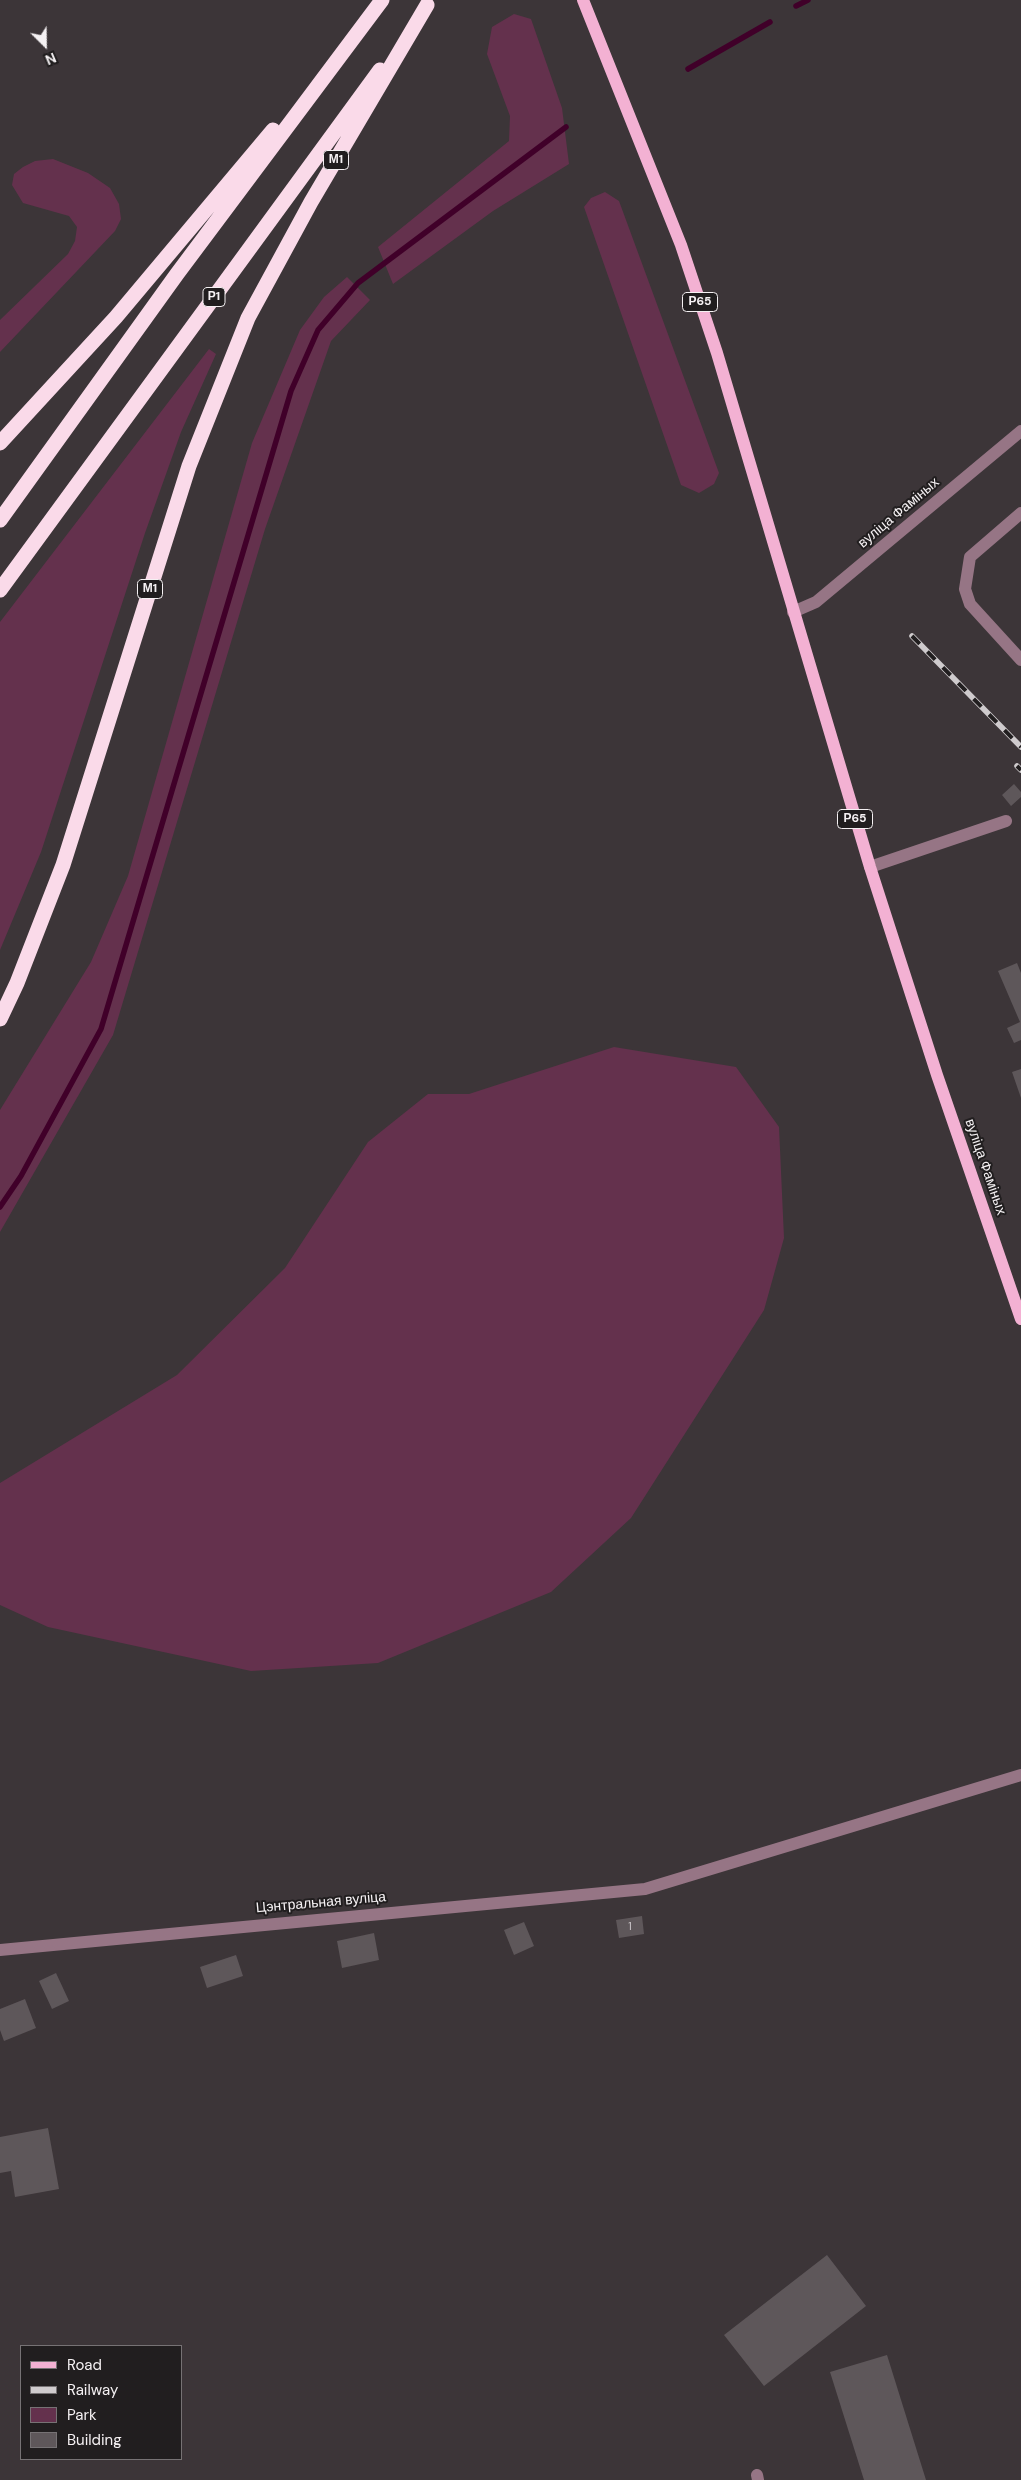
<!DOCTYPE html>
<meta charset="utf-8">
<style>
body{margin:0}
#map{position:relative;width:1021px;height:2480px;overflow:hidden;background:#3c3538;font-family:"DM Sans",sans-serif}
canvas{display:block}
.legend{position:absolute;left:20px;top:2345px;width:162px;height:115px;box-sizing:border-box;background:#211e1f;border:1px solid #767274;margin:0;padding:6px 9px;list-style:none;font-size:15px;color:#f5f1f3}
.legend li{display:flex;align-items:center;gap:10px;height:25px}
.legend b{width:25px;border:1px solid #767274}
.north{position:absolute;left:20px;top:20px;width:50px;height:50px;-webkit-text-stroke:4px #211e1f;paint-order:stroke;rotate:157deg;font-size:14px;font-weight:700;line-height:20px;text-align:center;color:#f5f1f3}
.north::after{content:'';display:block;margin:auto;width:18px;height:22px;background:#f5f1f3;clip-path:polygon(50% 0,100% 100%,50% 72%,0 100%)}
</style>
<div id="map">
<canvas width="1021" height="2480"></canvas>
<ul class="legend">
<li><b style="height:6px;background:#f3b1d3"></b>Road</li>
<li><b style="height:6px;background:#cfcbcd"></b>Railway</li>
<li><b style="height:14px;background:#64314d"></b>Park</li>
<li><b style="height:14px;background:#5e575a"></b>Building</li>
</ul>
<div class="north">N</div>
</div>
<script>
const context = document.querySelector('canvas').getContext('2d');
context.lineJoin = 'round';
function fillPath(path, color) { context.fillStyle = color; context.fill(path, 'evenodd'); }
const poly = rows => new Path2D(rows.map(r => 'M' + r).join(''));
function trace(path, color, width, dash) { context.strokeStyle = color; context.lineWidth = width; context.lineCap = dash ? 'butt' : 'round'; context.setLineDash(dash || []); context.stroke(path); }
function drawText(font, color, halo, rows, align = 'center') {
  context.font = font + ' "DM Sans",sans-serif'; context.lineWidth = 4; context.setLineDash([]); context.textBaseline = 'middle'; context.strokeStyle = halo; context.fillStyle = color; for (const [text, x, y, turn = 0] of rows) {
    context.save(); context.translate(x, y); context.rotate((+turn || 0) * Math.PI / 180); context.textAlign = isNaN(turn) ? turn : align; if (halo) context.strokeText(text, 0, 0); context.fillText(text, 0, 0); context.restore();
  }
}
const green = poly([
 [514,14,531,19,562,108,569,164,493,211,393,284,378,247,509,141,510,116,487,54,492,27],
 [53,159,88,173,110,188,119,204,121,219,115,231,0,352,0,320,68,254,75,241,77,227,69,216,23,203,12,185,14,174,23,167,35,161],
 [605,192,619,201,719,473,714,484,699,493,681,485,584,207,591,198],
 [347,277,370,300,331,341,265,529,113,1035,0,1232,0,1110,91,962,128,876,252,443,300,330,324,297],
 [209,349,216,354,181,432,145,533,41,852,0,950,0,622],
 [614,1047,736,1067,779,1127,784,1238,764,1310,631,1518,551,1592,378,1663,251,1671,48,1627,0,1605,0,1483,177,1375,285,1268,368,1142,428,1094,469,1094]
]);
const stream = poly([
 [796,6,808,0],
 [688,69,770,22],
 [0,1207,21,1176,101,1029,291,391,318,330,358,283,566,127]
]);
const building = poly([
 [1014,784,1021,792,1021,797,1011,806,1002,795],
 [1017,963,1021,973,1021,1040,1014,1043,1007,1028,1020,1022,998,971],
 [1021,1069,1021,1098,1012,1072],
 [642,1916,644,1934,619,1938,616,1920],
 [524,1922,534,1946,514,1955,504,1930],
 [374,1933,379,1960,342,1968,337,1941],
 [236,1955,243,1976,207,1988,200,1967],
 [56,1973,69,2001,52,2009,39,1981],
 [25,1999,36,2028,4,2041,0,2030,0,2009],
 [48,2128,59,2189,15,2197,11,2171,0,2173,0,2137],
 [827,2255,866,2306,764,2386,724,2335],
 [887,2355,926,2480,864,2480,830,2372]
]);
const minor = poly([
 [1021,513,970,557,965,589,970,604,1021,660],
 [793,612,816,602,1021,431],
 [870,867,1006,821],
 [0,1950,645,1889,1021,1775],
 [757,2475,758,2480]
]);
const major = poly([
 [583,0,681,245,717,353,870,867,937,1075,1021,1319]
]);
const highway = poly([
 [0,443,116,317,273,130],
 [0,520,177,274,382,0],
 [0,590,380,70],
 [0,1019,17,983,63,865,189,466,248,318,311,202,427,5]
]);
const rail = poly([
 [912,636,1021,747],
 [1017,766,1021,770]
]);
const numberNames = [
 ["1",630,1927]
];
const shields = [
 [336,160,25],
 [214,297,22],
 [700,302,35],
 [150,589,25],
 [855,819,35]
];
const shieldNames = [
 ["М1",336,160],
 ["Р1",214,297],
 ["Р65",700,302],
 ["М1",150,589],
 ["Р65",855,819]
];
const streetNames = [
 ["вуліца Фаміных",899,513,-40],
 ["вуліца Фаміных",985,1167,71],
 ["Цэнтральная вуліца",321,1903,-5]
];
fillPath(green, '#64314d');
trace(stream, '#400029', 5.5);
fillPath(building, '#5e575a');
trace(minor, '#967585', 12);
trace(major, '#f3b1d3', 12);
trace(highway, '#fadae9', 15);
trace(rail, '#cfcbcd', 5.5);
trace(rail, '#211e1f', 4, [11]);
drawText('11px', '#cfcacd', null, numberNames);
for (const [x, y, w] of shields) { const box = new Path2D(); box.roundRect(x - w / 2, y - 9.5, w, 19, 4); context.fillStyle = '#211e1f'; context.fill(box); trace(box, '#f5f1f3', 1); }
drawText('bold 12px', '#f5f1f3', null, shieldNames);
drawText('14px', '#f5f1f3', '#211e1f', streetNames);
</script>
